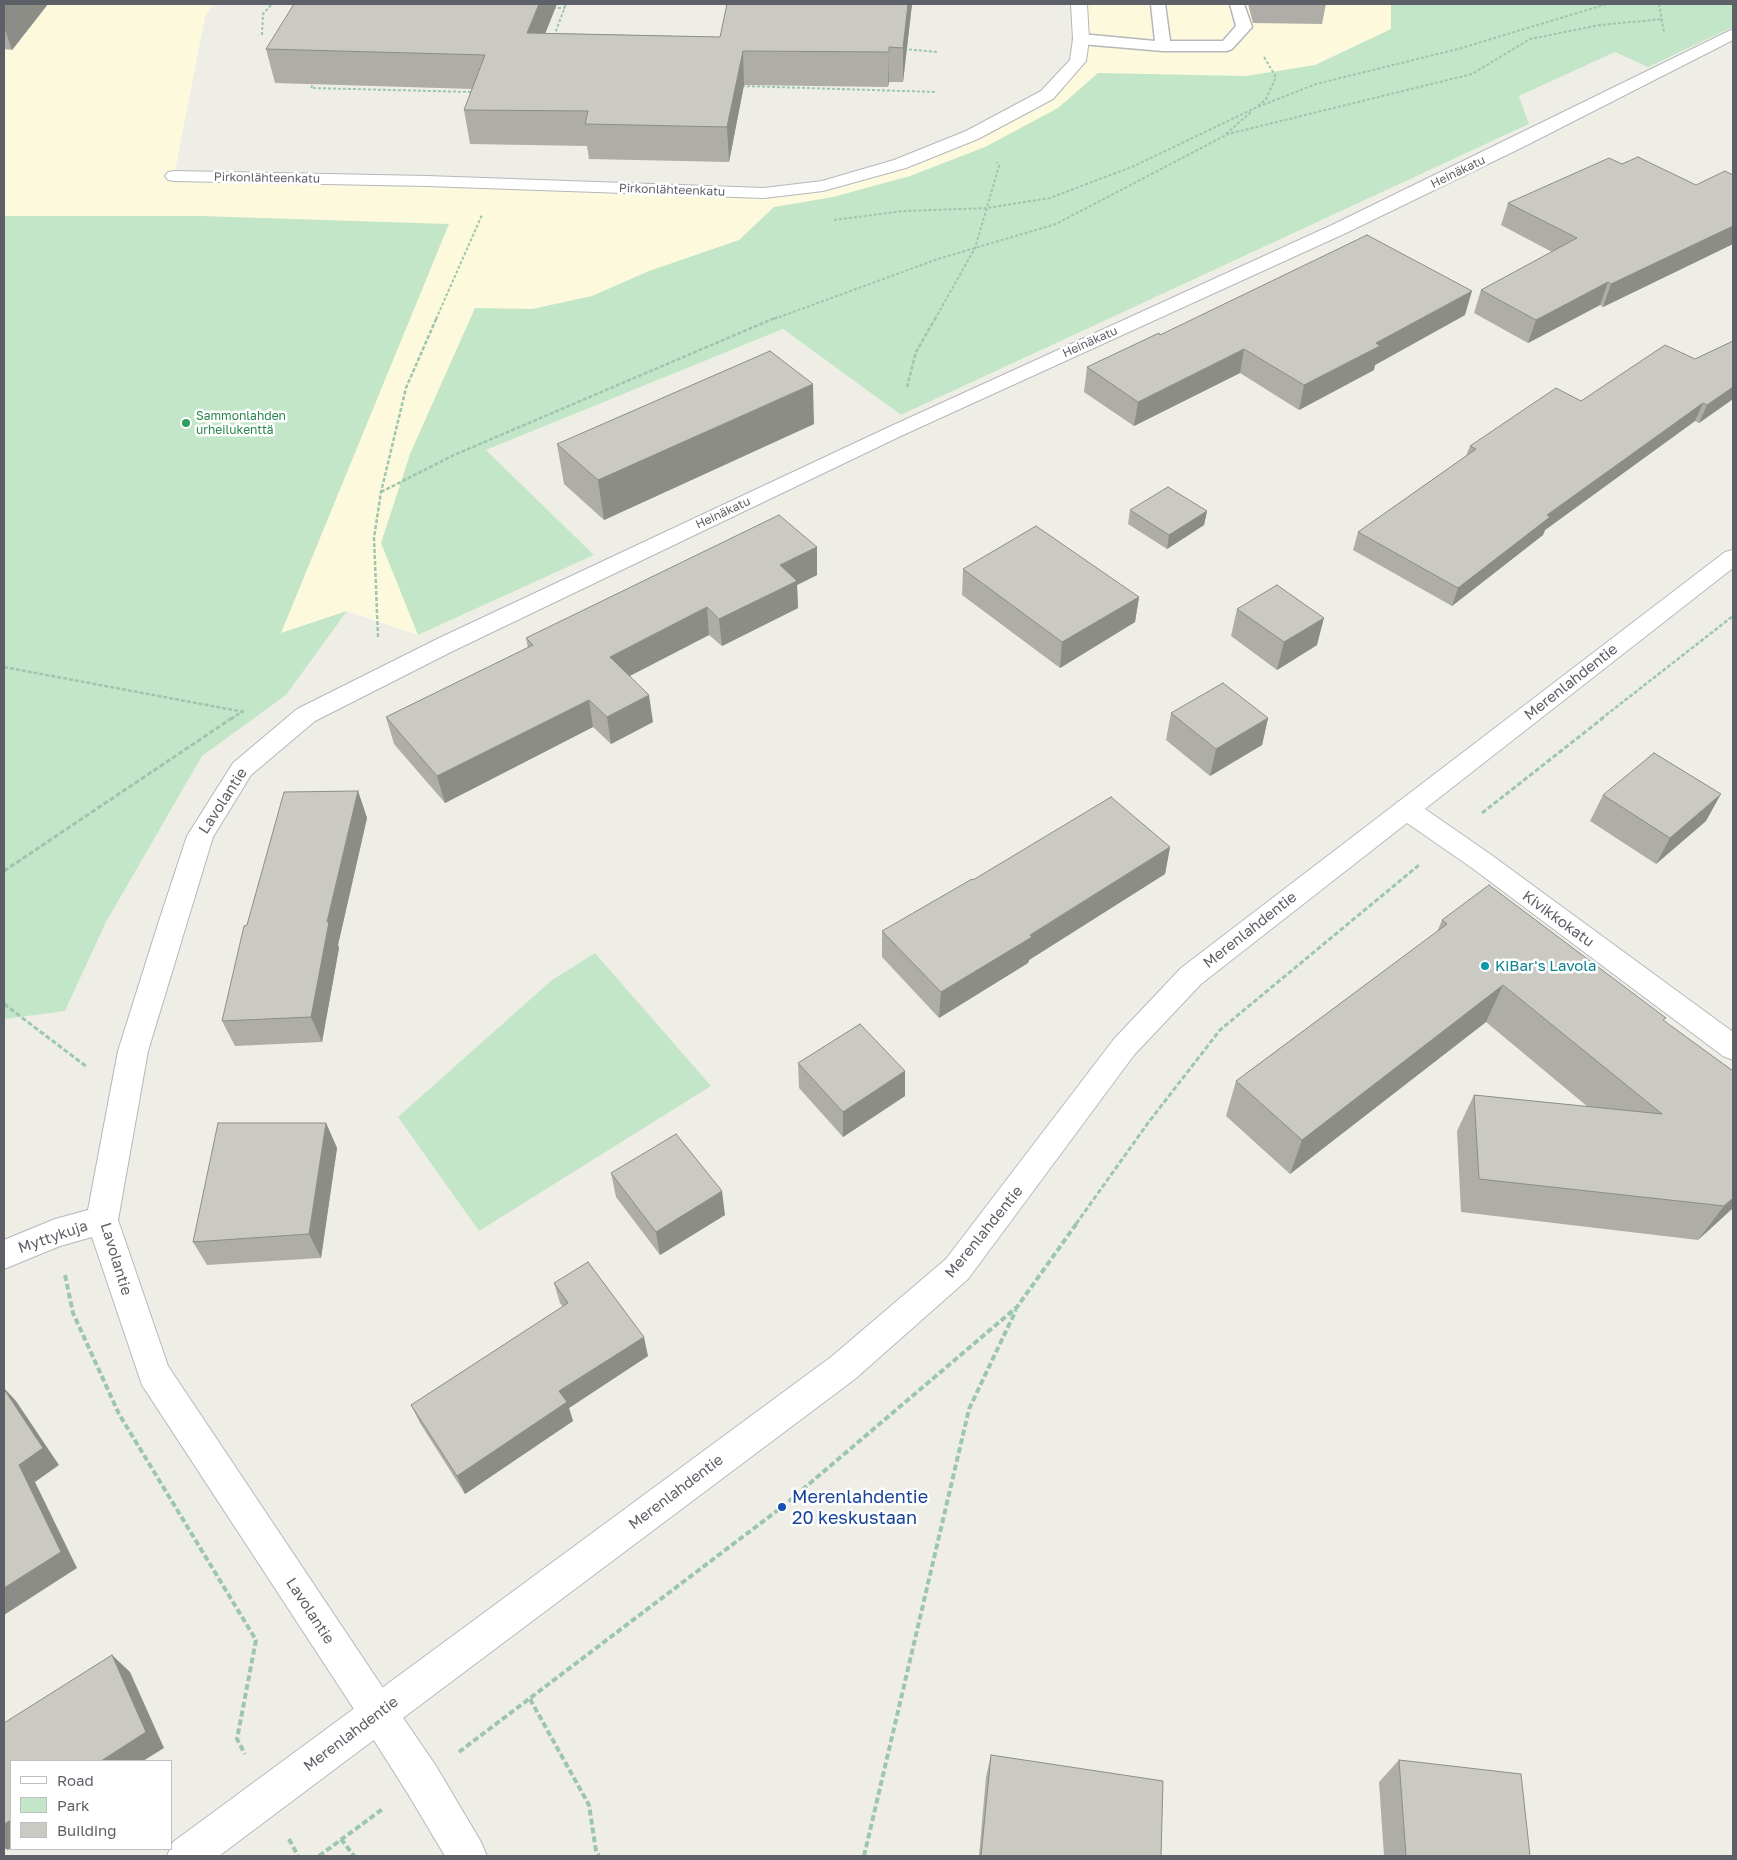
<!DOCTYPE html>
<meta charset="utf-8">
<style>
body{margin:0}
#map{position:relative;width:1737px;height:1860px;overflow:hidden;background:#efeee6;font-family:"Golos Text",sans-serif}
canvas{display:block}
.frame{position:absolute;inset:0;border:5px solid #5d6066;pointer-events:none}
.legend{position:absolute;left:10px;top:1760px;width:162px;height:90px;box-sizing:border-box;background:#fff;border:1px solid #bebfc2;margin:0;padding:6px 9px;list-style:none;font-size:15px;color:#5d6066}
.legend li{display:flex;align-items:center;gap:10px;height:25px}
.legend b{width:25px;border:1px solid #bebfc2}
</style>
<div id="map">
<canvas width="1737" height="1860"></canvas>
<div class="frame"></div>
<ul class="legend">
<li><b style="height:6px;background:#fff"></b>Road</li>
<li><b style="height:14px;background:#c4e6c8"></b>Park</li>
<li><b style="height:14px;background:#cac9c2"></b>Building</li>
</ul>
</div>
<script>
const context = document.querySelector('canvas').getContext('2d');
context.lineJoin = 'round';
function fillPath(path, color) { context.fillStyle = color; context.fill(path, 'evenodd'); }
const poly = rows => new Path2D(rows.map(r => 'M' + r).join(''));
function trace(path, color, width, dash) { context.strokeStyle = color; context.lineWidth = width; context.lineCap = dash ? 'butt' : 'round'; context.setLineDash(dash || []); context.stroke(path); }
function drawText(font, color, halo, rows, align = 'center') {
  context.font = font + ' "Golos Text",sans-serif'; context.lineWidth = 5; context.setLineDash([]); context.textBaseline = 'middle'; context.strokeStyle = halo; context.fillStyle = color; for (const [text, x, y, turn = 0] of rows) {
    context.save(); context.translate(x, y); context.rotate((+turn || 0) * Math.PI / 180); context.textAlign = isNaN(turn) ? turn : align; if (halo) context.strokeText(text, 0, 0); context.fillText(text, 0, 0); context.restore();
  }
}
const commercial = poly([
 [4,4,213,4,205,17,174,176,764,193,823,186,900,164,1047,95,1078,61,1081,39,1079,4,1597,4,1615,52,1519,96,1529,124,901,415,783,329,486,450,594,555,418,635,347,611,281,634,4,622]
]);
const green = poly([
 [1391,4,1733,4,1733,27,1648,67,1615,52,1519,96,1529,124,901,415,783,329,486,450,594,555,418,635,381,543,410,454,475,308,532,309,592,296,649,271,739,240,774,207,833,197,910,176,985,147,1058,108,1098,73,1246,76,1315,65,1391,29],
 [4,216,201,216,449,224,281,633,347,611,286,695,202,756,106,922,65,1011,4,1019],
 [595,953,711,1086,479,1231,398,1117,552,980]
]);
const pathFar3 = poly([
 [1659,4,1664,32],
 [553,8,565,8],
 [262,35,263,14,272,4],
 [554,36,566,4],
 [904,49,938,52],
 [315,81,311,88,473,92],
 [742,86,936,92],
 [1258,106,1266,99,1276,77,1264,57],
 [1226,134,1251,112],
 [834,220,903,211,987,208,1050,198,1134,166,1255,108,1316,84,1458,49,1607,4],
 [436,319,482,215],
 [774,319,938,259,1056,224,1228,134,1472,74,1530,39,1600,25,1663,19],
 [935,319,975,248,999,166,997,162]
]);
const pathFar2 = poly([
 [907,387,916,352,936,317],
 [381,492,454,455,777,317],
 [378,637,374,538,381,492,406,388,437,317],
 [4,667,244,712],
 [231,719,243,711],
 [1601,719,1733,616]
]);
const pathFar1 = poly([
 [1482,813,1603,718],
 [4,871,232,718],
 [4,1004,87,1067],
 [1076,1224,1148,1123,1220,1030,1419,865]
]);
const path = poly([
 [65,1275,73,1313,119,1414,256,1640,237,1739,245,1754],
 [530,1699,589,1805,596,1851,599,1856],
 [459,1752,782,1507,1017,1307,1077,1223],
 [289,1839,298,1856],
 [341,1839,354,1856],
 [319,1856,384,1808],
 [864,1856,969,1409,1016,1310]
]);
const service = poly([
 [1151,4,1165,4,1170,41,1223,41,1236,26,1230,4,1244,4,1252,27,1232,49,1227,51,1163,51,1081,44,1076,42,1073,39,1076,36,1081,34,1155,41,1151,4]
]);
const minor = poly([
 [1071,4,1087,4,1089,39,1086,61,1053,99,978,139,906,168,823,191,764,198,427,186,174,181,168,180,165,176,168,172,174,171,427,176,764,188,822,181,894,160,966,131,1041,91,1070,60,1073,39,1071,4],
 [1733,29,1733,40,1523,147,1346,233,903,435,453,651,315,721,251,775,213,837,148,1051,118,1220,168,1366,391,1700,397,1713,391,1726,378,1732,365,1726,142,1385,92,1237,60,1246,4,1269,4,1240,55,1219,88,1210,118,1051,158,924,187,836,233,763,297,709,437,639,889,427,1332,225,1733,29],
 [1406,799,1415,802,1490,854,1733,1032,1733,1060,1723,1056,1472,868,1397,816,1393,809,1397,802,1406,799]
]);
const tertiary = poly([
 [378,1694,391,1700,436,1766,481,1842,487,1856,445,1856,408,1794,365,1726,359,1713,365,1700,378,1694]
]);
const secondary = poly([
 [1733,550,1733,568,1201,984,1134,1055,968,1279,855,1379,219,1856,167,1856,173,1842,831,1357,946,1259,1114,1039,1181,968,1725,552,1733,550]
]);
const wall = poly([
 [4,4,48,4,12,50,4,49],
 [727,4,912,4,903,82,889,82,888,87,744,85,729,162,589,159,587,146,470,144,464,110,472,89,275,83,266,49,545,33,720,37],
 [1248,4,1326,4,1322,24,1253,23],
 [1622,164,1696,185,1733,175,1733,244,1603,307,1600,305,1528,343,1474,313,1481,290,1552,252,1501,225,1508,203],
 [1465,315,1375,365,1374,370,1299,410,1240,373,1134,426,1084,392,1087,367,1160,335],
 [1733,341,1733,399,1699,423,1695,421,1545,530,1543,535,1452,606,1353,550,1358,532,1466,456,1470,446,1581,401,1695,359],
 [814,424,604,520,564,484,557,444],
 [1130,510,1207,511,1204,525,1167,549,1128,524],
 [817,547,817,575,797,585,798,608,722,646,709,635,630,676,653,722,611,744,593,727,445,803,394,744,386,717,528,648,526,638],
 [963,569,1139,597,1135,622,1060,668,962,595],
 [1237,609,1317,645,1277,670,1231,636],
 [1171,713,1268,718,1262,745,1210,776,1166,740],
 [358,791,367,818,338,945,339,948,322,1042,235,1046,222,1021,247,925],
 [1603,795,1706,821,1656,864,1590,821],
 [1170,847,1165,874,1029,960,1028,963,939,1018,882,957,882,931,973,880],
 [1442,920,1664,1021,1733,1071,1733,1208,1698,1240,1461,1212,1457,1131,1474,1095,1588,1107,1486,1022,1290,1174,1226,1116,1236,1081,1437,932],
 [798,1063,905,1071,905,1096,843,1137,799,1088],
 [326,1123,337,1148,321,1258,207,1265,193,1242],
 [611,1173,725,1215,660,1255,616,1197],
 [554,1283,648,1356,569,1408,573,1421,465,1494,420,1423,411,1405,563,1307,560,1303],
 [991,1755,1161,1856,979,1856,986,1777],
 [1399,1760,1530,1856,1384,1856,1379,1782]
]);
const shadedWall = poly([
 [4,4,48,4,12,50,4,27],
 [539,4,557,4,532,67,527,33],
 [908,4,912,4,903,82,903,48],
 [889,47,889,82,888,87,889,52],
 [743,51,744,85,729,162,727,127],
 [1733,226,1733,244,1603,307,1611,284],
 [1608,282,1600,305,1528,343,1536,320],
 [1472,291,1465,315,1375,365,1374,370,1299,410,1304,385,1376,343],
 [1244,349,1240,373,1134,426,1138,402],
 [813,384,814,424,604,520,598,480],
 [1733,387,1733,399,1699,423,1707,405],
 [1703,403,1695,421,1545,530,1543,535,1452,606,1458,588,1547,515],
 [1207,511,1204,525,1167,549,1169,535],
 [817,547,817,575,797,585,798,608,722,646,719,619,780,565],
 [1139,597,1135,622,1060,668,1062,642],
 [707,607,709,635,614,684,610,657],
 [1324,618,1317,645,1277,670,1284,642],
 [649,695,653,722,611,744,607,717],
 [589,700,593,727,445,803,437,776],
 [1268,718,1262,745,1210,776,1216,749],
 [358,791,367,818,338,945,339,948,322,1042,311,1017,327,922],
 [1721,794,1706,821,1656,864,1670,838],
 [1170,847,1165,874,1029,960,1028,963,939,1018,941,992],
 [1503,985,1486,1022,1290,1174,1302,1140],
 [905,1071,905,1096,843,1137,843,1112],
 [326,1123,337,1148,321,1258,309,1234],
 [722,1191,725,1215,660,1255,656,1232],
 [1733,1198,1733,1208,1698,1240,1724,1206],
 [644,1337,648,1356,569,1408,573,1421,465,1494,457,1476,559,1391],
 [4,1388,16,1401,59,1465,35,1482,77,1568,4,1615],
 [112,1655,130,1672,164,1748,143,1761,101,1761],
 [11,1820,11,1848,8,1850,4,1848,4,1824]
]);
const building = poly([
 [294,4,539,4,527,33,720,37,727,4,908,4,903,48,889,47,889,52,743,51,727,127,585,124,588,111,464,110,485,55,266,49,294,4],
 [1638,157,1696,185,1725,171,1733,175,1733,226,1611,284,1608,282,1536,320,1481,290,1577,238,1508,203,1609,158,1622,164,1638,157],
 [1367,235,1472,291,1376,343,1380,346,1304,385,1244,349,1138,402,1087,367,1159,333,1160,335,1367,235],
 [1733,341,1733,387,1707,405,1703,403,1547,515,1550,517,1458,588,1358,532,1476,449,1470,446,1556,388,1581,401,1665,345,1695,359,1733,341],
 [770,351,813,384,598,480,557,444,770,351],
 [1168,487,1207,511,1169,535,1130,510,1168,487],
 [779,515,817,547,780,565,797,581,719,619,707,607,610,657,649,695,607,717,589,700,437,776,386,717,533,645,526,638,779,515],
 [1036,526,1139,597,1062,642,963,569,1036,526],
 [1277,585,1324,618,1284,642,1237,609,1277,585],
 [1223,683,1268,718,1216,749,1171,713,1223,683],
 [1654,753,1721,794,1670,838,1603,795,1654,753],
 [358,791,327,922,329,922,311,1017,222,1021,244,926,247,925,284,792,358,791],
 [1111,797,1170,847,1030,935,1032,937,941,992,882,931,972,879,973,880,1111,797],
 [1489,885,1666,1018,1663,1020,1733,1071,1733,1198,1724,1206,1479,1179,1474,1095,1662,1114,1503,985,1302,1140,1236,1081,1447,924,1442,920,1489,885],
 [860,1024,905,1071,843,1112,798,1063,860,1024],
 [218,1123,326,1123,309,1234,193,1242,218,1123],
 [676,1134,722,1191,656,1232,611,1173,676,1134],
 [588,1262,644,1337,559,1391,567,1402,457,1476,411,1405,568,1303,554,1283,588,1262],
 [4,1389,43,1448,19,1465,61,1552,4,1588,4,1389],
 [112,1655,146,1732,101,1761,11,1761,11,1820,4,1824,4,1723,112,1655],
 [991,1755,1163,1781,1161,1856,981,1856,991,1755],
 [1399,1760,1521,1774,1530,1856,1406,1856,1399,1760]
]);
const markers = [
 [186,423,5,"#2e9e5b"],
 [1485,966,5,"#0f9aa8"],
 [782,1507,5,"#1a4fb4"]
];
const farStreetnames = [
 ["Heinäkatu",1458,172,-26],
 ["Pirkonlähteenkatu",267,178,1],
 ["Pirkonlähteenkatu",672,190,2],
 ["Heinäkatu",1090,342,-24],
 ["Heinäkatu",723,513,-25]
];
const farLeisurenames = [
 ["Sammonlahden",196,416],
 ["urheilukenttä",196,430]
];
const streetNames = [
 ["Merenlahdentie",1571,682,-38],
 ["Lavolantie",223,801,-57],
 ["Kivikkokatu",1558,919,36],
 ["Merenlahdentie",1250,930,-38],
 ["Merenlahdentie",984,1232,-51],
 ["Myttykuja",53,1237,-19],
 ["Lavolantie",116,1259,73],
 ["Merenlahdentie",676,1492,-37],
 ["Lavolantie",310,1611,57],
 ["Merenlahdentie",351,1734,-37]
];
const cultureNames = [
 ["KiBar's Lavola",1495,966]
];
const nearTransitnames = [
 ["Merenlahdentie",792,1497],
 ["20 keskustaan",792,1518]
];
fillPath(commercial, '#fdf9dd');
fillPath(green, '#c4e6c8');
trace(service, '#b6b7bc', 3);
trace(minor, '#b6b7bc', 2);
trace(tertiary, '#b6b7bc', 2);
trace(secondary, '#b7b9bf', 2);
trace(pathFar3, '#9dc6ae', 2, [3, 2]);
trace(pathFar2, '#9dc6ae', 2.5, [4, 2]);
trace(pathFar1, '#9dc6ae', 3, [5, 2.5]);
trace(path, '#9dc6ae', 4, [6, 3]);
fillPath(service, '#fff');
fillPath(minor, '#fff');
fillPath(tertiary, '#fff');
fillPath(secondary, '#fff');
fillPath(wall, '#aeada7');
fillPath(shadedWall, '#8d8d88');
fillPath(building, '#cac9c2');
trace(building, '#8d8d88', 1);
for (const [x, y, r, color] of markers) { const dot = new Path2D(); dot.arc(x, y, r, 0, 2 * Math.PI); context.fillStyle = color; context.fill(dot); trace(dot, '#fff', 2); }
drawText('12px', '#5d6066', '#fff', farStreetnames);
drawText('12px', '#27864d', '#fff', farLeisurenames, 'left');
drawText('15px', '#5d6066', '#fff', streetNames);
drawText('15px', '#0d838f', '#fff', cultureNames, 'left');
drawText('18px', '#164399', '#fff', nearTransitnames, 'left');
</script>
